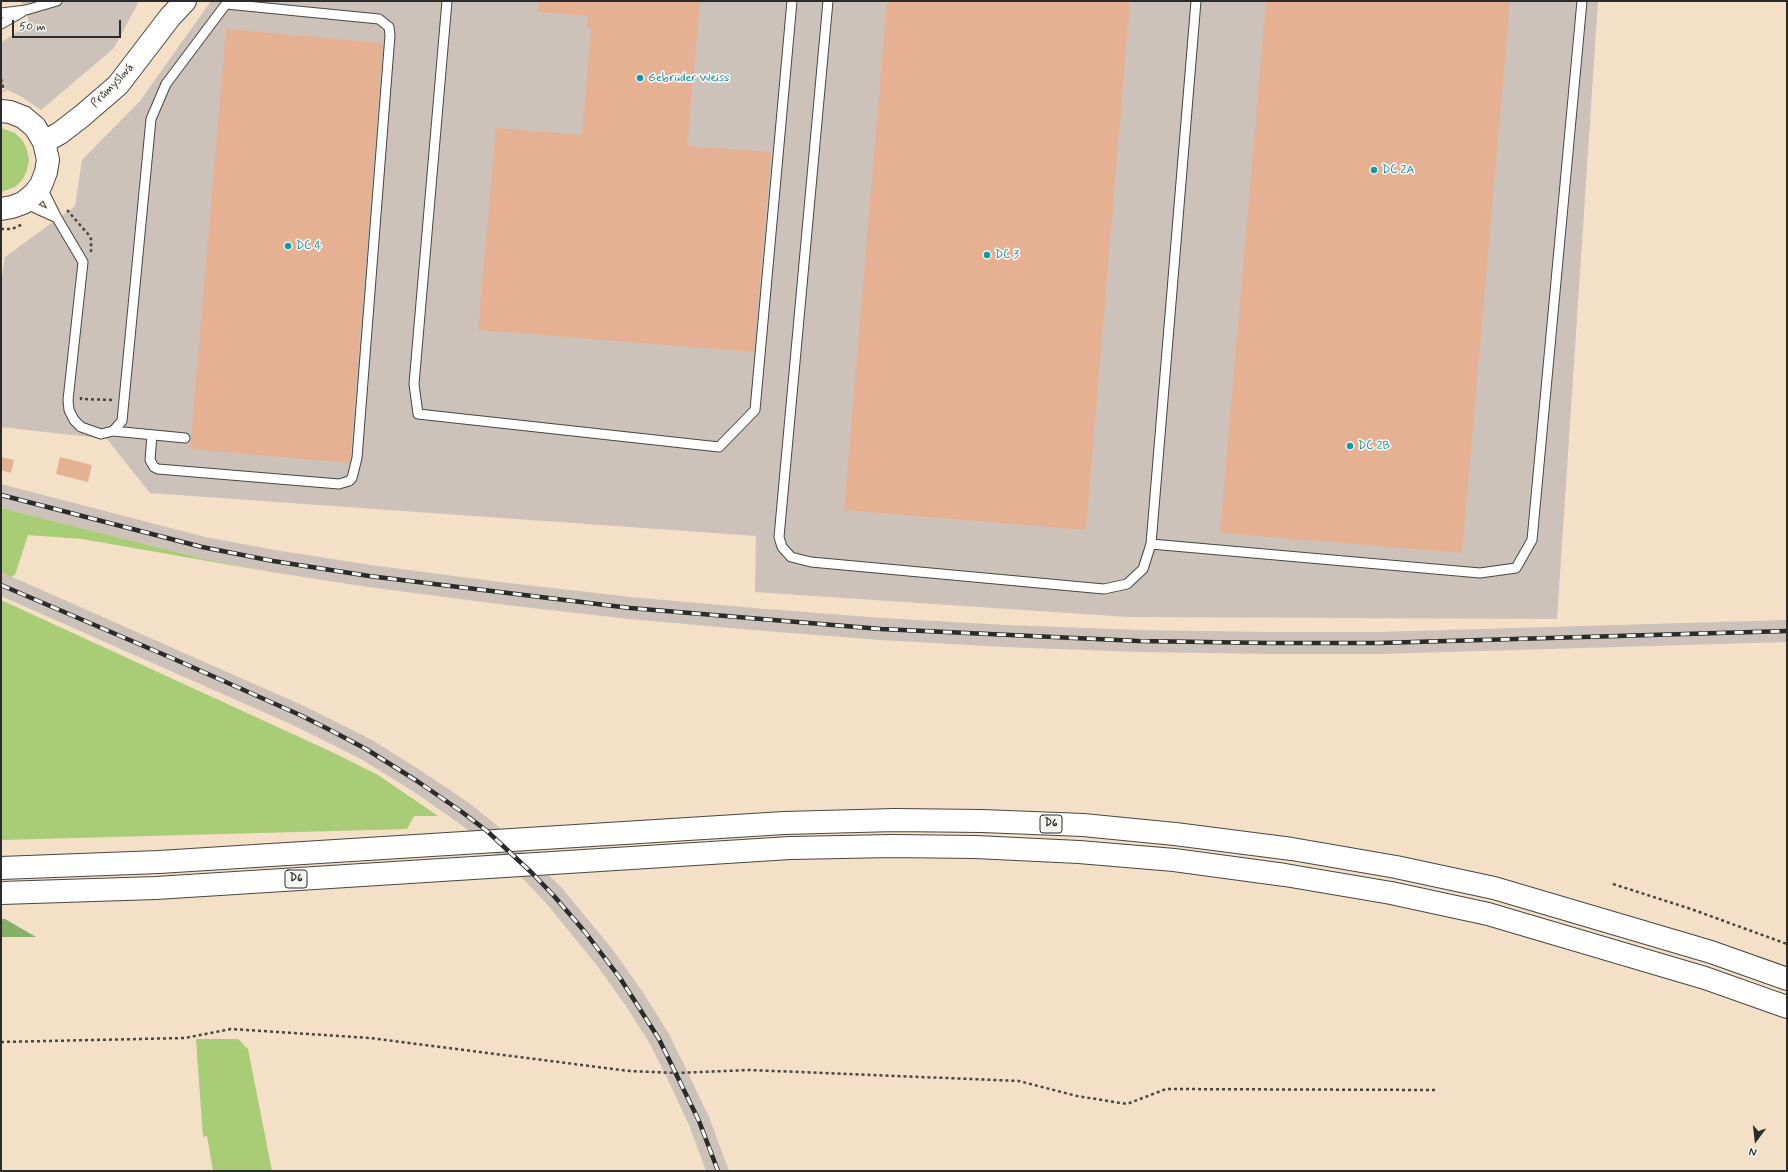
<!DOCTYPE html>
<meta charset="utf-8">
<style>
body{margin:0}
#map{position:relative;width:1788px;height:1172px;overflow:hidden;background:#f3e0c6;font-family:Mynerve,sans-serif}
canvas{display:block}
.frame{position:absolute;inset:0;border:2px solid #2b2b2b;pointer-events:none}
.north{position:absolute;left:1736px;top:1120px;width:40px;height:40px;-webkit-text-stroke:3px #f6f6f2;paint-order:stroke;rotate:195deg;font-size:11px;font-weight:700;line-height:16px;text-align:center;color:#2b2b2b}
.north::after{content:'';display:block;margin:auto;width:14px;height:18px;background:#2b2b2b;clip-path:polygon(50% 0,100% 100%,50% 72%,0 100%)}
.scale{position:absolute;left:12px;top:20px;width:109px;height:18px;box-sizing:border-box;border:2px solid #2b2b2b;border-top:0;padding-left:5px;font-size:12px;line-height:14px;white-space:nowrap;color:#2b2b2b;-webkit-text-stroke:3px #f6f6f2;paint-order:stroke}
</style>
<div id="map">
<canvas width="1788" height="1172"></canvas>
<div class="frame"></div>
<div class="north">N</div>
<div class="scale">50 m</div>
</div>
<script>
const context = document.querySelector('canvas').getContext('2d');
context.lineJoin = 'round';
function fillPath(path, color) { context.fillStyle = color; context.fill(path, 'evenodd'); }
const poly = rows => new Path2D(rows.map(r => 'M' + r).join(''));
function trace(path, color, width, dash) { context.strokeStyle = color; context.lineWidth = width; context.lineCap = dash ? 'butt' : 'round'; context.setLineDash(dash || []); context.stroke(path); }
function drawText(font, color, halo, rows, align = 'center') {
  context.font = font + ' Mynerve,sans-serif'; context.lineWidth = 3.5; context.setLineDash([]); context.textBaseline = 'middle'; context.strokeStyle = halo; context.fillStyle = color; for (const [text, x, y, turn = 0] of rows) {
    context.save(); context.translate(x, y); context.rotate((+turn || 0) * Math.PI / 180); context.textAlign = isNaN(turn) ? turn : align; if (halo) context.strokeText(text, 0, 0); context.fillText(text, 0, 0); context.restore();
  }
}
const industrial = poly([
 [21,1,139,1,114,48,41,110,22,97,1,87,1,43,29,23,26,10],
 [211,1,1598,1,1557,619,1129,617,755,592,756,536,150,493,107,439,1,427,1,283,5,257,75,206,82,160,140,101],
 [1,484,205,537,275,550,371,565,500,582,631,597,754,608,882,618,1006,625,1139,630,1269,632,1379,632,1787,620,1787,642,1379,654,1269,654,1139,652,1005,647,880,640,753,630,629,619,498,604,368,587,271,572,200,558,1,508],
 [1,572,304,706,372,740,423,772,469,803,494,823,517,844,562,888,613,950,644,994,669,1034,686,1069,709,1117,729,1171,706,1171,689,1125,667,1078,650,1044,626,1006,595,963,546,903,525,881,480,840,456,821,411,790,361,759,295,726,1,596]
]);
const green = poly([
 [1,128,15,133,23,141,27,150,29,160,27,170,23,179,15,187,1,192],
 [1,508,200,558,271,572,82,539,28,535,15,575,11,577,1,572],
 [1,600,334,753,378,775,438,816,414,816,407,829,1,840],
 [196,1039,238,1039,248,1049,272,1171,213,1171,207,1136,203,1137]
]);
const forest = poly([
 [1,919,5,919,36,937,1,937]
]);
const building = poly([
 [539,1,700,1,687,146,771,152,754,352,478,330,496,128,582,135,591,29,587,28,588,16,538,12],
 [887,1,1130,1,1086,530,844,510],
 [1266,1,1510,1,1462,553,1220,533],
 [226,29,383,43,350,463,190,449],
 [1,457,14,460,11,473,1,470],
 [60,457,92,465,88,482,56,474]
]);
const path = poly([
 [1,79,4,91],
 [67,210,88,234,91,239,91,252],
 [1,229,12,229,23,224],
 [81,397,81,399,114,400],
 [1613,884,1691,909,1787,944],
 [1,1042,185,1038,231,1029,247,1030,370,1038,629,1071,677,1073,750,1070,1019,1081,1077,1096,1127,1104,1166,1089,1435,1090]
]);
const lane = poly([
 [447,1,414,384,418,414,719,447,755,410,792,1],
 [828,1,779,537,782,547,791,557,811,562,1104,589,1127,584,1143,569,1151,544,1196,1],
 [1,13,26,10,57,1],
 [1,24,22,12],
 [41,186,57,218,83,262,68,400,69,410,74,420,81,427,101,434,113,431,122,421,151,119,166,84,226,4,379,19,389,27,390,35,357,458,352,478,349,481,339,484,158,469,154,467,150,460,152,435],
 [24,203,57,218],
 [113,431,185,438],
 [1151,544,1480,573,1516,568,1532,540,1582,1]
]);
const secondary = poly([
 [1,111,10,112,23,117,35,127,44,142,48,160,46,172,41,185,34,194,23,203,12,207,1,209],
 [44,142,60,133,82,116,118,85,170,17,185,1]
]);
const highway = poly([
 [1,868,159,862,784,823,895,820,982,821,1083,825,1175,834,1292,849,1396,867,1494,888,1711,952,1787,979],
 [1,893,156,888,790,848,892,846,975,847,1079,852,1174,860,1285,875,1391,893,1488,914,1705,978,1787,1007]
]);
const rail = poly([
 [1,495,202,547,273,561,369,576,630,608,881,629,1139,641,1269,643,1379,643,1787,631],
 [1,585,174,659,300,715,330,730,366,749,417,781,462,812,487,831,532,873,554,896,585,932,620,978,659,1039,699,1121,718,1171]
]);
const markers = [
 [640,78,4,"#0f9aa8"],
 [1374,170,4,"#0f9aa8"],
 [288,246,4,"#0f9aa8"],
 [987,255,4,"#0f9aa8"],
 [1350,446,4,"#0f9aa8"]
];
const shields = [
 [1051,824,22],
 [296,879,22]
];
const shieldNames = [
 ["D6",1051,824],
 ["D6",296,879]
];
const cultureNames = [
 ["Gebrüder Weiss",648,78],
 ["DC 2A",1382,170],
 ["DC 4",296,246],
 ["DC 3",995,255],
 ["DC 2B",1358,446]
];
const streetNames = [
 ["Průmyslová",113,86,-46]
];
fillPath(industrial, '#ccc2b9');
fillPath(green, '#a9cc76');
fillPath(forest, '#86b067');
fillPath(building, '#e6b193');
trace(lane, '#494642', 11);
trace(secondary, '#494642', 24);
trace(highway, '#494642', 24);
trace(path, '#494642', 2.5, [3, 3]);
trace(lane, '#fff', 9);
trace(secondary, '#fff', 22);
trace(highway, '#fff', 22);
trace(rail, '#2b2b2b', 4.5);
trace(rail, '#f6f6f2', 3, [9]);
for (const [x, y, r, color] of markers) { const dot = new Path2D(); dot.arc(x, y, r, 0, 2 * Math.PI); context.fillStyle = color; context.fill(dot); trace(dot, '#f6f6f2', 1.5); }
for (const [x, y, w] of shields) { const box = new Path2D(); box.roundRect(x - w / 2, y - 9, w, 18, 3); context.fillStyle = '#f6f6f2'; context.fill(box); trace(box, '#2b2b2b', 1); }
drawText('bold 11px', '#2b2b2b', null, shieldNames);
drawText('12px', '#0d838f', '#f6f6f2', cultureNames, 'left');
drawText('12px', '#2b2b2b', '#f6f6f2', streetNames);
</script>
